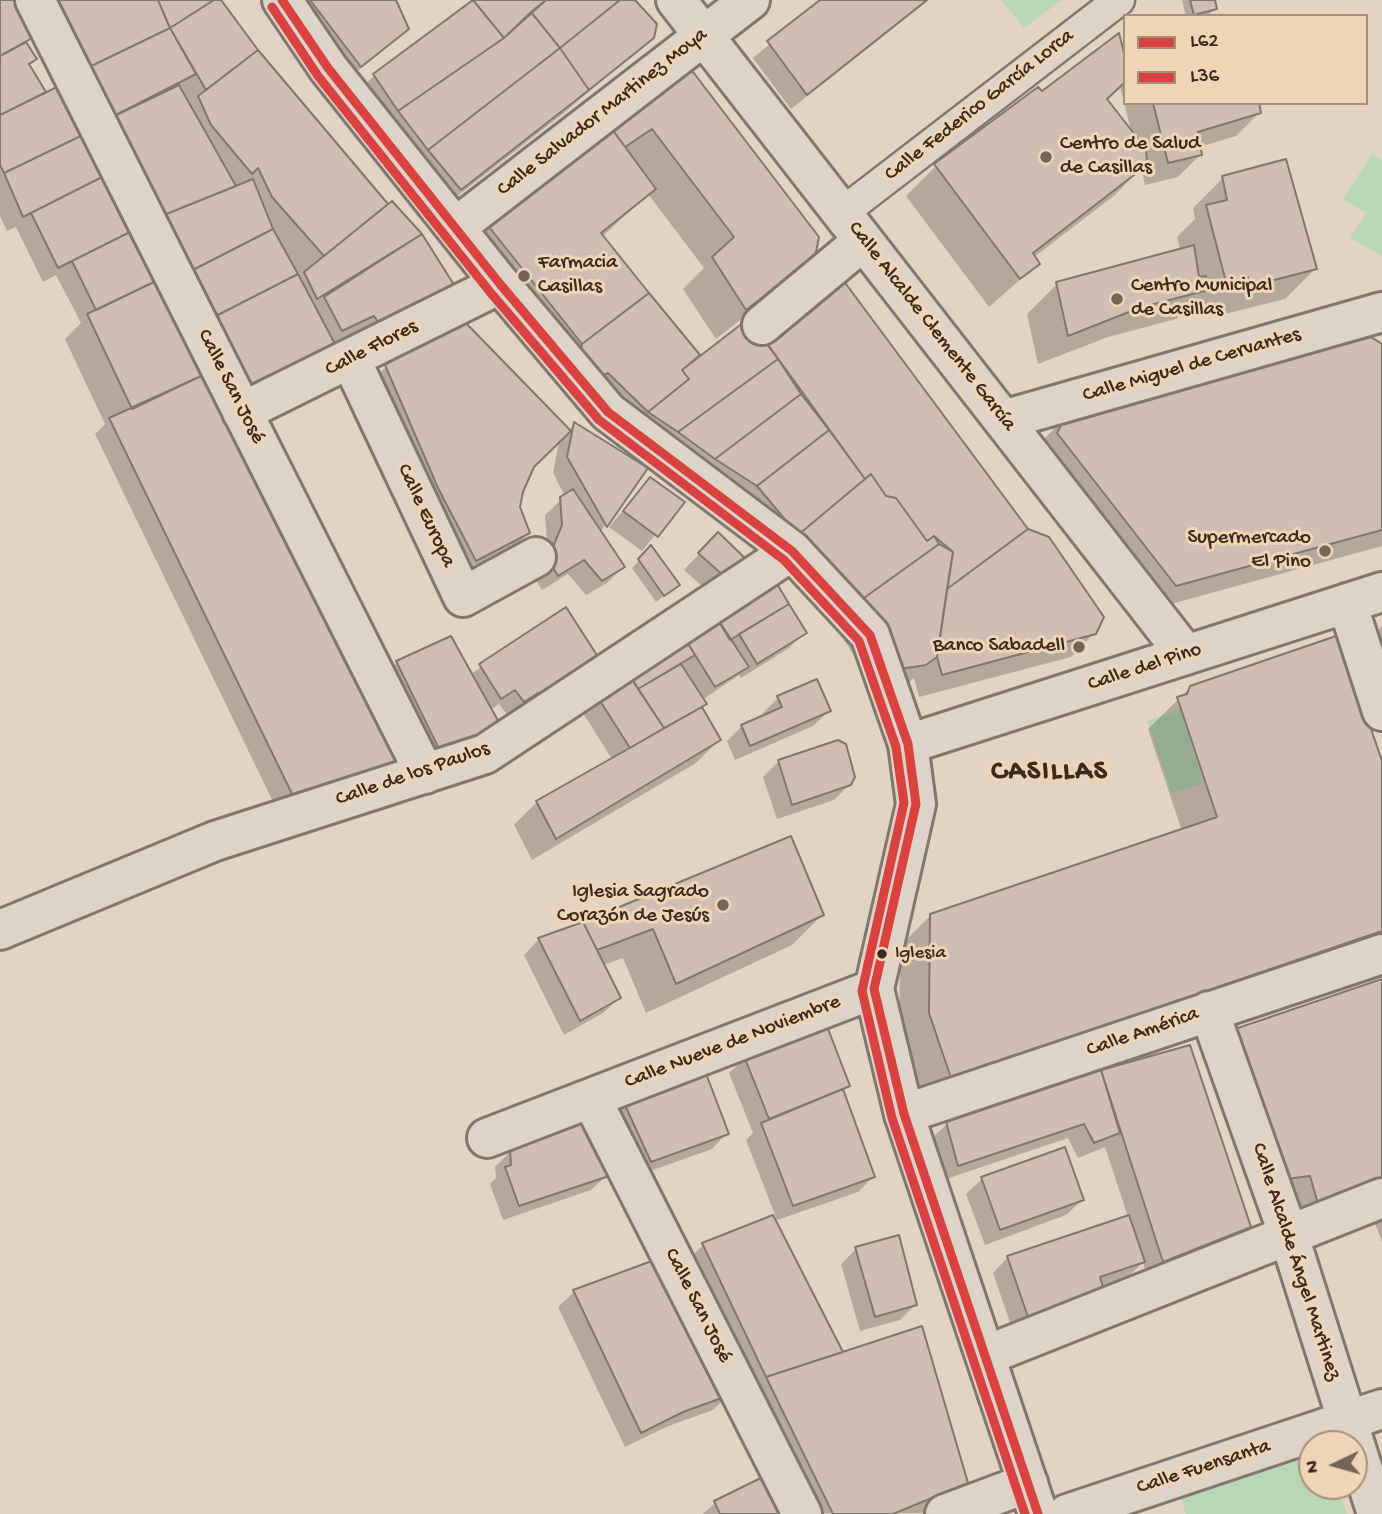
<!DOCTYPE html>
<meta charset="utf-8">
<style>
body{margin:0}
#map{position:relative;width:1382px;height:1514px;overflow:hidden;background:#e2d3c3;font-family:"Gochi Hand",sans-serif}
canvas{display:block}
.legend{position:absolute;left:1123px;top:14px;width:245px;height:91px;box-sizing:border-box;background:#efd4b6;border:2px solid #a79079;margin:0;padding:9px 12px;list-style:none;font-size:21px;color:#3b2a1e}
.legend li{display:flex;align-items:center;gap:14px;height:35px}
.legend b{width:35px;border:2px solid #a79079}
.north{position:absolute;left:1298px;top:1430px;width:70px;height:70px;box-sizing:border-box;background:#efd4b6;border:2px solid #a79079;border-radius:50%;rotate:265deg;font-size:19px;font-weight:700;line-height:28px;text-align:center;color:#3b2a1e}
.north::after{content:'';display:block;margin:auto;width:24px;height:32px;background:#756558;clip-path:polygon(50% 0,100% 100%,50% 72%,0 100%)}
</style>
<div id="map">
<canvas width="1382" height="1514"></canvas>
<ul class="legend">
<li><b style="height:9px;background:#da4240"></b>L62</li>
<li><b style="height:9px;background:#da4241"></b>L36</li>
</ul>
<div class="north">N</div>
</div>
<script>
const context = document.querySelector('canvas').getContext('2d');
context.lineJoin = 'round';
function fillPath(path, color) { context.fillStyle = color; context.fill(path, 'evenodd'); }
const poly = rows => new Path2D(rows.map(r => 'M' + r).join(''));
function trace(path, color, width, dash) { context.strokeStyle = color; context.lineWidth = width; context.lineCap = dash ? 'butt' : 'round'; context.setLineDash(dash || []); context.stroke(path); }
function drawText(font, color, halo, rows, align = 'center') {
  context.font = font + ' "Gochi Hand",sans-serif'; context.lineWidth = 6; context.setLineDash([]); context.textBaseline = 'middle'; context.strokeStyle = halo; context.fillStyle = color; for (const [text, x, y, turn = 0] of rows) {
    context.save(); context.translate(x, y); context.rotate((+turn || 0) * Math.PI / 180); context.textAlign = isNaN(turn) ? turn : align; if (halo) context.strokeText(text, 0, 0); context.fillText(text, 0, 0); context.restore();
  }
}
const green = poly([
 [1001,0,1062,0,1024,28],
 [1372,154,1382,160,1382,256,1350,238,1366,213,1343,199],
 [1180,710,1203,783,1172,793,1147,721],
 [1312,1456,1312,1486,1337,1486,1347,1514,1186,1514,1181,1498]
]);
const shadow = poly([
 [0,0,14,0,28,29,22,0,219,0,256,51,387,206,420,234,453,287,362,336,359,330,332,343,310,367,224,408,161,296,200,377,405,764,278,812,95,434,105,424,65,339,81,323,56,275,43,282,16,227,7,231,0,216],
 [31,38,58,89,45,95,28,66,35,59,25,44],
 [270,0,394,0,407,28,337,89],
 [476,0,632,0,652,37,564,113,437,212,359,90,375,75],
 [823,0,929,0,791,109,753,58],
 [1182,0,1213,0,1215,8,1207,16,1186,16],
 [1125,58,1125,103,1261,103,1259,113,1236,136,1199,147,1201,154,1178,177,1145,185,1141,168,1115,195,1034,257,1038,264,989,307,906,196,936,166,1041,93],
 [1120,86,1132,135,1105,100],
 [671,68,813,256,782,287,716,339,683,289,704,268,648,194,602,237,700,358,842,282,1094,633,1071,657,919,697,914,678,902,688,877,691,835,626,776,559,633,427,453,249],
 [1223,178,1315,269,1285,299,1221,315,1218,306,1196,312,1194,302,1176,319,1108,337,1038,364,1027,314,1057,284,1180,250,1177,237,1195,219,1193,208],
 [1382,346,1382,546,1153,609,1035,456,1044,439,1067,416],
 [387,366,568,431,575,424,645,469,600,532,623,567,607,583,586,595,568,574,542,590,533,576,547,542,545,515,565,496,553,473,559,441,533,467,518,507,528,533,513,548,460,575,371,382],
 [650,479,682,502,642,551,609,527],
 [718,534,749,564,709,592,684,570],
 [651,548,678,585,656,602,632,568],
 [770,574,804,633,789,648,741,678,739,675,702,700,704,704,700,708,719,740,696,763,532,860,514,825,537,802,612,759,581,710],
 [565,610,597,660,508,716,499,704,490,710,426,769,381,678,397,663,451,638,471,674],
 [1382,626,1382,724,1358,650],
 [1191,687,1382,767,1382,950,921,1107,899,1044,900,946,931,915,1182,831,1148,729],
 [778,698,829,711,813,726,735,760,727,741,742,726,764,716,763,713],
 [779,761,850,784,834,800,777,819,763,777],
 [790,838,822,915,792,945,646,1013,623,958,603,965,619,998,603,1013,564,1035,524,955,539,939],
 [1382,981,1382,1187,1303,1218,1295,1190,1271,1194,1221,1046],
 [1189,1048,1249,1227,1234,1242,1147,1277,1143,1262,1128,1277,1101,1286,1013,1331,993,1273,1008,1257,1128,1217,1105,1147,1078,1158,1068,1138,943,1180,931,1139,947,1124,1101,1072],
 [745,1058,848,1085,842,1092,873,1177,858,1192,777,1220,746,1140,753,1133,729,1073],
 [625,1105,727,1133,712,1149,636,1176,610,1120],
 [511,1151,607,1175,591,1190,503,1220,490,1184,496,1178,495,1167],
 [982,1179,1082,1200,1066,1215,985,1245,966,1194],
 [1382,1213,1382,1242,1374,1220],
 [703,1245,840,1352,966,1482,936,1513,703,1514,715,1503,770,1475,680,1268],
 [856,1249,915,1305,900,1320,860,1331,841,1264],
 [659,1260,728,1395,713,1410,666,1427,625,1447,558,1307,574,1292]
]);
const building = poly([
 [0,0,16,0,34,37,0,56,0,0],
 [61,0,158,0,170,28,83,70,49,6,61,0],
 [158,0,214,0,170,28,158,0],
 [214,0,221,0,258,50,206,90,170,28,214,0],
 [310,0,396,0,409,29,361,67,310,0],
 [473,0,546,0,504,38,473,0],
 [473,0,504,38,398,111,373,74,473,0],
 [546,0,620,0,560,48,531,12,546,0],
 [620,0,635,0,657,24,654,38,589,90,560,48,620,0],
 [820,0,927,0,807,95,767,41,820,0],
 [1190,0,1215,0,1217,9,1194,15,1190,0],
 [531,12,560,48,428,150,398,111,504,38,531,12],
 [170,28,196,74,108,119,83,70,170,28],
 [1119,33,1125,57,1125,82,1107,99,1146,149,1147,165,1033,253,1040,264,1020,279,934,164,1038,87,1042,91,1119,33],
 [26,42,37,59,29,64,46,92,0,115,0,56,26,42],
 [560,48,589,90,461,190,428,150,560,48],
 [258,50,388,204,324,256,272,197,258,168,252,174,211,125,198,96,258,50],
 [690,68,819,237,815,257,746,310,712,257,734,237,652,129,625,147,601,114,690,68],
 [63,84,87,133,4,173,0,165,0,115,63,84],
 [179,85,236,186,159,217,108,119,179,85],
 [1153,103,1259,103,1261,113,1198,132,1202,155,1168,163,1153,103],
 [601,114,656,189,601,233,649,293,582,344,482,218,601,114],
 [87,133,108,174,23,217,4,173,87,133],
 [1286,159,1317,269,1251,286,1248,277,1226,282,1206,205,1227,200,1222,176,1286,159],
 [108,174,136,229,58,268,31,213,108,174],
 [253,179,273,229,185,274,159,217,253,179],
 [392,201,422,234,317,299,304,272,392,201],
 [136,229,156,281,96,310,72,261,136,229],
 [273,229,298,274,212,318,185,274,273,229],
 [422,234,456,288,378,322,374,316,342,331,324,297,422,234],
 [1194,245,1199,277,1206,276,1208,290,1139,308,1068,336,1056,282,1194,245],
 [298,274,335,344,247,386,212,318,298,274],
 [843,280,1028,529,947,589,953,552,934,536,927,541,896,498,886,496,871,474,865,479,764,339,843,280],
 [156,281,201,376,132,409,87,314,156,281],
 [649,293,700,355,682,370,689,379,648,412,608,373,602,376,581,349,582,344,649,293],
 [462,319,571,431,534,467,523,492,520,507,530,533,476,561,438,488,385,365,462,319],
 [748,319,778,359,678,432,648,412,689,379,682,370,748,319],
 [1371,337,1382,344,1382,530,1176,586,1057,433,1067,414,1371,337],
 [778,359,801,394,715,459,678,432,778,359],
 [201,376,407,764,294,798,109,418,201,376],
 [801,394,829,430,757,486,715,459,801,394],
 [574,422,648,468,607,527,567,457,574,422],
 [829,430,865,479,798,535,757,486,829,430],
 [871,474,886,496,896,498,927,541,934,536,939,544,857,603,798,535,871,474],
 [650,477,685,502,658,537,623,511,650,477],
 [573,489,625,567,602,581,584,560,558,576,548,559,562,525,560,497,573,489],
 [1028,529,1049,537,1104,617,1096,634,942,675,937,657,947,589,1028,529],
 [718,532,751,564,725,577,698,553,718,532],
 [939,544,953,552,937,657,926,665,900,669,857,603,939,544],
 [651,545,680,585,664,596,638,559,651,545],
 [770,572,789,604,730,640,710,607,770,572],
 [789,604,807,633,757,664,739,634,789,604],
 [566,607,600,660,544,696,538,693,524,702,515,690,501,699,479,664,566,607],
 [710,607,749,667,715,687,679,629,710,607],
 [679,629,695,655,638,689,623,666,679,629],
 [1339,635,1382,761,1382,931,951,1078,929,1013,930,914,1217,817,1177,697,1187,694,1190,686,1339,635],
 [451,636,501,726,442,755,396,661,451,636],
 [681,664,707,704,664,728,638,689,681,664],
 [628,673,664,728,630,748,595,693,628,673],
 [817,679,831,711,750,746,741,725,782,707,777,696,817,679],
 [702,707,721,740,556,839,536,801,702,707],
 [838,740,846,744,855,777,851,785,792,805,778,760,838,740],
 [791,836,824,915,676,984,653,929,597,950,583,922,791,836],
 [583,922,621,998,580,1021,538,938,583,922],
 [1382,979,1382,1179,1318,1204,1310,1176,1286,1179,1264,1104,1235,1029,1382,979],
 [825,1021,850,1086,769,1119,744,1056,825,1021],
 [1190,1045,1251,1227,1163,1262,1101,1070,1190,1045],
 [1101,1070,1120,1133,1094,1143,1084,1124,958,1166,946,1122,1101,1070],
 [705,1071,729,1134,651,1162,624,1103,705,1071],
 [843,1089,875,1177,793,1206,761,1123,843,1089],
 [590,1121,609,1176,519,1206,505,1167,511,1165,510,1149,590,1121],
 [1065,1147,1084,1200,1000,1230,981,1177,1065,1147],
 [773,1215,843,1352,766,1377,702,1243,773,1215],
 [1129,1215,1145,1262,1100,1277,1104,1291,1028,1317,1007,1256,1129,1215],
 [899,1235,917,1305,875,1317,855,1247,899,1235],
 [660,1258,730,1395,683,1412,641,1433,573,1290,660,1258],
 [922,1326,968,1483,893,1514,833,1514,766,1377,922,1326],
 [773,1472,795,1514,720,1514,714,1501,773,1472]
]);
const pedestrian = poly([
 [842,213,1119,0]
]);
const minor = poly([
 [35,0,425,774],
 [676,0,1186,655],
 [456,227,750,0],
 [762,325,863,241],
 [351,360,463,597,536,557],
 [242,412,500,284],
 [1003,420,1382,312],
 [1347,603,1382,711],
 [908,744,1382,592],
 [0,930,215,841,485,754,792,551],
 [1209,1011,1289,1236,1377,1514],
 [591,1098,802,1514],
 [904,1114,1382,954],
 [487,1138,874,989],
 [987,1355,1382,1198],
 [945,1514,1028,1483],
 [1067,1514,1382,1409]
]);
const tertiary = poly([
 [282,0,328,68,500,284,608,412,792,551,870,635,908,744,916,804,874,989,904,1114,1038,1514]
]);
const bus1 = poly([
 [282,0,328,68,500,284,608,412,792,551,870,635,908,744,916,804,874,989,904,1114,1038,1514]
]);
const bus2 = poly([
 [272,7,318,76,490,292,599,420,784,560,859,641,896,747,904,803,862,991,892,1118,1025,1514]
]);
const markers = [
 [1046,157,7,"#756558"],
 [524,276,7,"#756558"],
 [1117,299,7,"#756558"],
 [1325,551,7,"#756558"],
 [1079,647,7,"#756558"],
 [723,905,7,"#756558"],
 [882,954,6,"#3b2a1e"]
];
const busNames = [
 ["Iglesia",895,954]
];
const streetNames = [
 ["Calle Federico García Lorca",980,106,-38],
 ["Calle Salvador Martinez Moya",603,113,-38],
 ["Calle Alcalde Clemente García",931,327,52],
 ["Calle Flores",372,349,-27],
 ["Calle Miguel de Cervantes",1192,366,-16],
 ["Calle San José",230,387,63],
 ["Calle Europa",425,516,65],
 ["Calle del Pino",1145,668,-18],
 ["Calle de los Paulos",413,775,-19],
 ["Calle América",1143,1033,-19],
 ["Calle Nueve de Noviembre",733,1043,-21],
 ["Calle Alcalde Ángel Martinez",1295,1262,72],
 ["Calle San José",697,1306,63],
 ["Calle Fuensanta",1204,1468,-18]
];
const poiNames = [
 ["Centro de Salud",1060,145],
 ["de Casillas",1060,169],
 ["Farmacia",538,264],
 ["Casillas",538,288],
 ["Centro Municipal",1131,287],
 ["de Casillas",1131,311],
 ["Supermercado",1311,539,"right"],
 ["El Pino",1311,563,"right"],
 ["Banco Sabadell",1065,647,"right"],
 ["Iglesia Sagrado",709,893,"right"],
 ["Corazón de Jesús",709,917,"right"]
];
const districtNames = [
 ["CASILLAS",1050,774]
];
fillPath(green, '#b9d7b4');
fillPath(shadow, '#0003');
fillPath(building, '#d0beb5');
trace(building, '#81776d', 2);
trace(pedestrian, '#81776d', 35);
trace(minor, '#81776d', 44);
trace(tertiary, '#81776d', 44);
trace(pedestrian, '#ddd3c8', 30);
trace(minor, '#ddd3c8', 38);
trace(tertiary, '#ddd3c8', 38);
trace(bus1, '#da4240', 9);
trace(bus2, '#da4241', 9);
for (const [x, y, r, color] of markers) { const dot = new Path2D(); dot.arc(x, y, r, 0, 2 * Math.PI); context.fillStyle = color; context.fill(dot); trace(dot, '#efd4b6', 2.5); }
drawText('19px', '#3b2a1e', '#efd4b6', busNames, 'left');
drawText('21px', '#3b2a1e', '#efd4b6', streetNames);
drawText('21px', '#3b2a1e', '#efd4b6', poiNames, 'left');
context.letterSpacing = '2px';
drawText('bold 28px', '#3b2a1e', '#efd4b6', districtNames);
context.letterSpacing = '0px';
</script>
